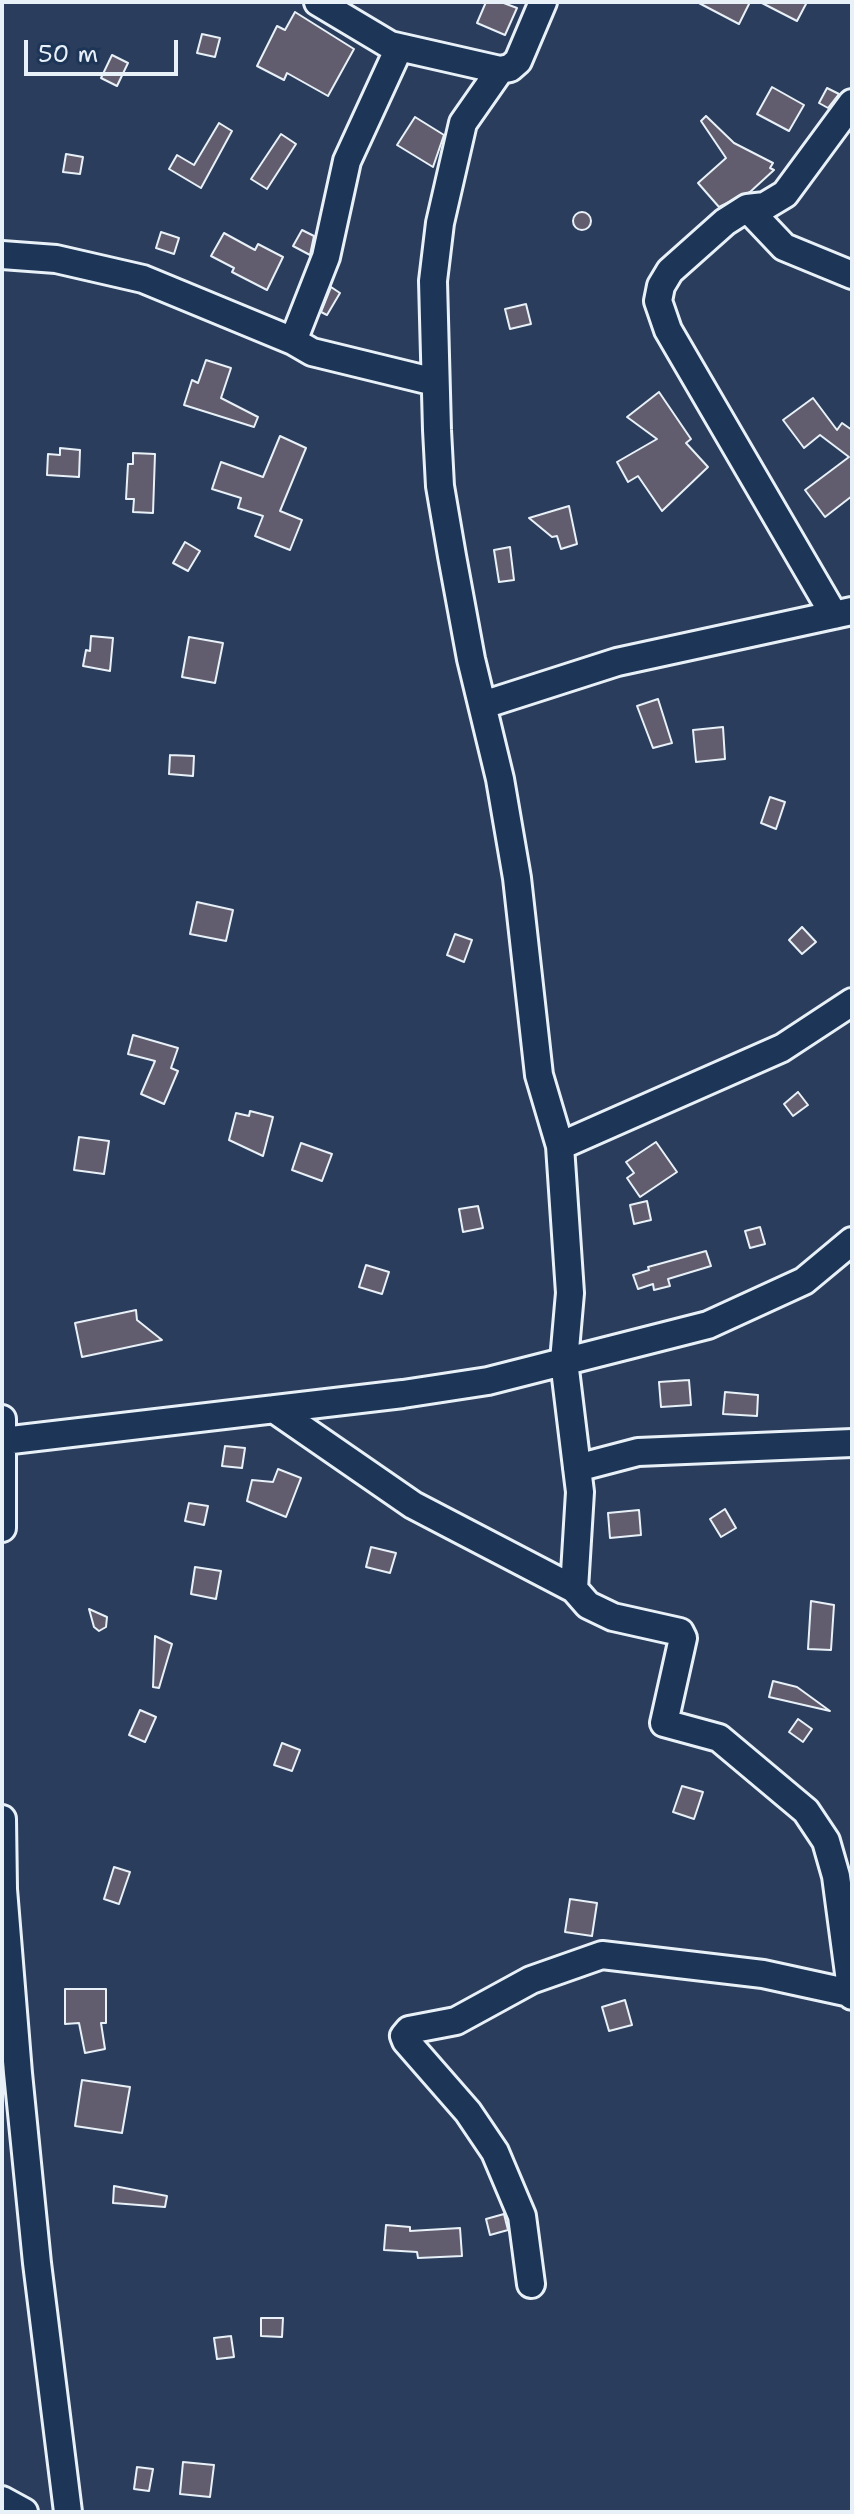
<!DOCTYPE html>
<style>
body{margin:0}
#map{position:relative;width:854px;height:2514px;overflow:hidden;background:#2b3d5c;font-family:"Shantell Sans",sans-serif}
canvas{display:block}
.frame{position:absolute;inset:0;border:4px solid #e8f1f8;pointer-events:none}
.scale{position:absolute;left:24px;top:40px;width:154px;height:36px;box-sizing:border-box;border:4px solid #e8f1f8;border-top:0;padding-left:10px;font-size:24px;line-height:28px;white-space:nowrap;color:#e8f1f8;-webkit-text-stroke:6px #1d3557;paint-order:stroke}
</style>
<div id="map">
<canvas width="854" height="2514"></canvas>
<div class="frame"></div>
<div class="scale">50 m</div>
</div>
<script>
const context = document.querySelector('canvas').getContext('2d');
context.lineJoin = 'round';
function fillPath(path, color) { context.fillStyle = color; context.fill(path, 'evenodd'); }
const poly = rows => new Path2D(rows.map(r => 'M' + r).join(''));
function trace(path, color, width, dash) { context.strokeStyle = color; context.lineWidth = width; context.lineCap = dash ? 'butt' : 'round'; context.setLineDash(dash || []); context.stroke(path); }
const building = poly([
 [486,2,501,2,517,8,505,35,477,23,486,2],
 [697,2,750,2,739,24,697,2],
 [760,2,807,2,797,21,760,2],
 [295,12,354,49,328,96,287,73,284,80,257,66,277,26,285,30,295,12],
 [202,34,220,38,215,57,197,53,202,34],
 [112,55,128,63,117,86,101,78,112,55],
 [772,87,804,105,789,131,757,114,772,87],
 [827,88,839,94,828,108,819,103,827,88],
 [706,116,734,143,773,163,770,168,774,170,750,192,719,207,698,183,726,158,701,121,706,116],
 [415,117,444,135,433,167,397,145,415,117],
 [219,123,232,131,201,188,169,169,177,155,194,165,219,123],
 [281,134,296,144,267,189,251,179,281,134],
 [66,154,83,157,80,174,63,172,66,154],
 '573 221a9 9 0 1 1 18 0a9 9 0 1 1-18 0Z',
 [302,230,314,236,310,255,293,246,302,230],
 [161,232,179,238,174,254,156,248,161,232],
 [224,233,255,250,258,244,283,257,267,290,232,272,234,268,211,256,224,233],
 [331,287,340,293,327,315,321,312,331,287],
 [526,304,531,324,510,329,505,309,526,304],
 [206,360,231,368,221,398,258,417,254,427,184,405,192,380,198,383,206,360],
 [659,392,691,439,686,443,708,467,662,511,638,476,628,482,617,462,657,439,627,417,659,392],
 [813,398,837,430,842,423,852,430,852,496,825,517,805,490,849,457,820,435,804,448,783,420,813,398],
 [280,436,306,448,280,511,302,520,290,550,255,536,263,516,238,508,241,498,212,489,221,462,263,477,280,436],
 [60,448,80,450,79,477,47,475,48,454,60,455,60,448],
 [133,453,155,454,153,513,133,512,134,499,126,499,128,464,133,464,133,453],
 [569,506,577,544,561,549,557,536,552,537,529,518,569,506],
 [185,542,200,551,188,571,173,563,185,542],
 [510,547,514,580,499,582,494,550,510,547],
 [91,636,113,638,110,671,83,666,86,650,90,651,91,636],
 [189,637,223,643,215,683,182,677,189,637],
 [658,699,672,743,653,748,637,706,658,699],
 [723,727,725,759,696,762,693,730,723,727],
 [170,755,194,756,193,776,169,774,170,755],
 [770,797,785,802,776,829,761,823,770,797],
 [197,902,233,910,226,941,190,934,197,902],
 [802,927,816,942,802,954,789,940,802,927],
 [455,934,472,940,464,962,447,955,455,934],
 [133,1035,178,1048,171,1068,178,1071,164,1104,141,1094,155,1061,128,1054,133,1035],
 [798,1092,808,1105,793,1116,784,1104,798,1092],
 [250,1111,273,1117,263,1156,229,1140,236,1113,249,1116,250,1111],
 [79,1137,109,1141,104,1174,74,1170,79,1137],
 [656,1142,677,1172,640,1197,627,1178,634,1173,626,1162,656,1142],
 [301,1143,332,1154,322,1181,292,1170,301,1143],
 [647,1201,651,1220,634,1224,630,1205,647,1201],
 [478,1206,483,1228,463,1232,459,1209,478,1206],
 [760,1227,765,1244,750,1248,745,1231,760,1227],
 [706,1251,711,1266,668,1279,670,1286,654,1290,653,1284,638,1289,633,1275,649,1270,648,1267,706,1251],
 [366,1265,389,1272,382,1294,359,1287,366,1265],
 [136,1310,137,1320,162,1340,82,1357,75,1323,136,1310],
 [689,1380,691,1405,661,1407,659,1382,689,1380],
 [725,1392,758,1395,757,1416,723,1414,725,1392],
 [225,1446,245,1448,242,1468,222,1466,225,1446],
 [278,1469,301,1478,286,1517,247,1501,252,1480,273,1482,278,1469],
 [189,1503,208,1506,204,1525,185,1521,189,1503],
 [725,1509,736,1528,721,1537,710,1519,725,1509],
 [639,1510,641,1535,610,1538,608,1513,639,1510],
 [371,1547,396,1553,390,1573,366,1567,371,1547],
 [195,1567,221,1571,216,1599,191,1594,195,1567],
 [811,1601,834,1605,831,1650,808,1649,811,1601],
 [89,1609,107,1617,106,1627,99,1631,94,1627,89,1609],
 [155,1636,172,1644,159,1688,153,1687,155,1636],
 [773,1681,797,1687,830,1711,769,1697,773,1681],
 [140,1710,156,1717,145,1742,129,1735,140,1710],
 [798,1719,812,1729,803,1742,789,1732,798,1719],
 [282,1743,300,1750,292,1771,274,1765,282,1743],
 [682,1786,703,1792,694,1819,673,1812,682,1786],
 [114,1867,130,1872,119,1904,104,1899,114,1867],
 [570,1899,597,1903,592,1936,565,1932,570,1899],
 [65,1989,106,1989,106,2023,101,2023,105,2049,85,2053,79,2023,65,2024,65,1989],
 [625,2000,632,2025,609,2031,602,2007,625,2000],
 [82,2080,130,2087,122,2133,75,2126,82,2080],
 [114,2186,167,2196,165,2207,113,2203,114,2186],
 [504,2214,508,2230,490,2235,486,2219,504,2214],
 [386,2225,410,2227,410,2231,460,2228,462,2256,418,2258,417,2252,384,2250,386,2225],
 [261,2318,283,2318,282,2337,261,2336,261,2318],
 [231,2336,234,2357,217,2359,214,2338,231,2336],
 [183,2462,214,2465,210,2497,180,2494,183,2462],
 [137,2467,153,2469,149,2491,134,2489,137,2467]
]);
const minor = poly([
 [318,2,390,45,500,70,510,68,518,61,543,2],
 [500,70,463,123,440,223,433,281,437,430,440,486,452,556,471,659,500,779,517,878,539,1075,560,1146,570,1293,564,1361,580,1492,574,1589],
 [747,208,784,247,852,275],
 [2,255,56,259,143,279,293,341,312,352,435,382],
 [293,341,326,257,347,161,399,48],
 [834,615,668,330,658,301,661,286,670,271,725,222,747,208,765,206,785,194,852,103],
 [483,705,617,662,852,611],
 [560,1146,782,1048,852,1002],
 [274,1409,413,1505,574,1589,588,1605,613,1617,680,1632,683,1638,664,1723,719,1738,806,1811,826,1841,836,1876,852,1996],
 [2,1419,2,1528],
 [3,1441,403,1394,488,1381,708,1325,804,1281,852,1241],
 [577,1468,638,1452,852,1443],
 [2,1819,3,1889,18,2073,37,2263,68,2512],
 [531,2284,522,2216,495,2152,468,2112,406,2041,404,2036,409,2030,456,2021,531,1980,602,1955,763,1974,850,1993],
 [2,2500,24,2512]
]);
fillPath(building, '#615d6e');
trace(building, '#e8f1f8', 2);
trace(minor, '#e8f1f8', 32);
trace(minor, '#1d3557', 26);
</script>
